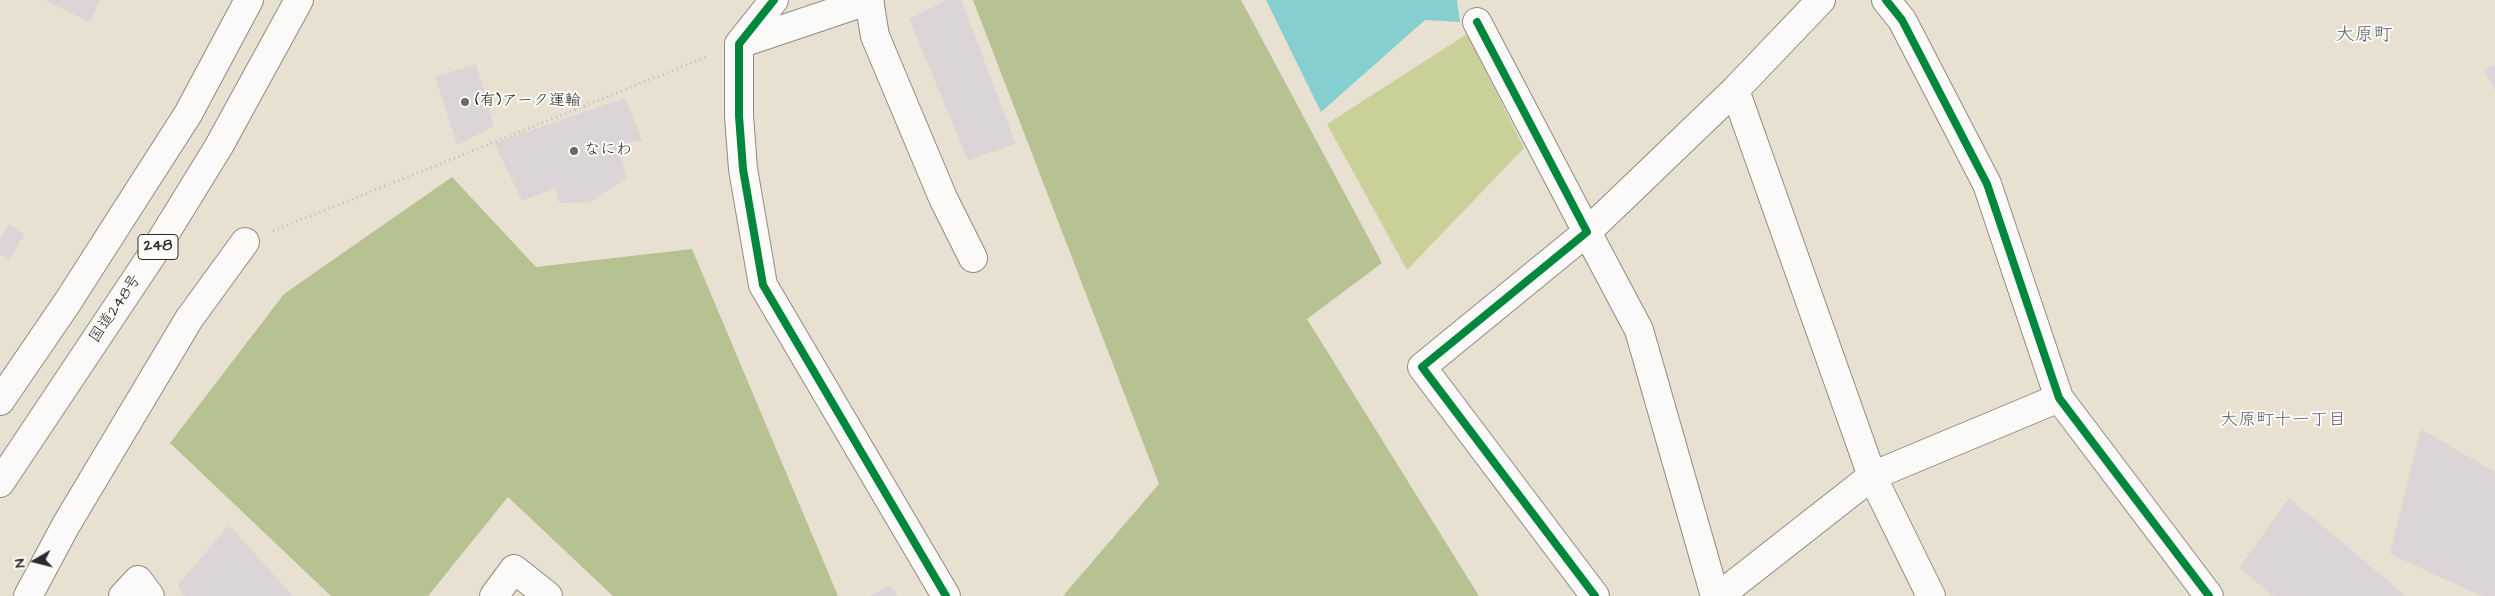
<!DOCTYPE html>
<meta charset="utf-8">
<style>
body{margin:0}
#map{position:relative;width:2495px;height:596px;overflow:hidden;background:#e8e0d1;font-family:"Architects Daughter",sans-serif}
canvas{display:block}
.north{position:absolute;left:10px;top:536px;width:50px;height:50px;-webkit-text-stroke:4px #fdfcf7;paint-order:stroke;rotate:262deg;font-size:14px;font-weight:700;line-height:20px;text-align:center;color:#2b2b2b}
.north::after{content:'';display:block;margin:auto;width:18px;height:22px;background:#2b2b2b;clip-path:polygon(50% 0,100% 100%,50% 72%,0 100%)}
</style>
<div id="map">
<canvas width="2495" height="596"></canvas>
<div class="north">N</div>
</div>
<script>
const context = document.querySelector('canvas').getContext('2d');
context.lineJoin = 'round';
function fillPath(path, color) { context.fillStyle = color; context.fill(path, 'evenodd'); }
const poly = rows => new Path2D(rows.map(r => 'M' + r).join(''));
function trace(path, color, width, dash) { context.strokeStyle = color; context.lineWidth = width; context.lineCap = dash ? 'butt' : 'round'; context.setLineDash(dash || []); context.stroke(path); }
function drawText(font, color, halo, rows, align = 'center') {
  context.font = font + ' "Architects Daughter","Klee One",sans-serif'; context.lineWidth = 4; context.setLineDash([]); context.textBaseline = 'middle'; context.strokeStyle = halo; context.fillStyle = color; for (const [text, x, y, turn = 0] of rows) {
    context.save(); context.translate(x, y); context.rotate((+turn || 0) * Math.PI / 180); context.textAlign = isNaN(turn) ? turn : align; if (halo) context.strokeText(text, 0, 0); context.fillText(text, 0, 0); context.restore();
  }
}
const green = poly([
 [1467,34,1524,148,1407,270,1327,124]
]);
const forest = poly([
 [973,0,1241,0,1382,263,1307,319,1479,596,1063,596,1159,484],
 [452,177,536,267,692,249,838,596,613,596,508,497,428,596,331,596,170,443,284,294]
]);
const water = poly([
 [1266,0,1457,0,1460,22,1425,20,1321,112]
]);
const building = poly([
 [44,0,100,0,90,22],
 [947,0,961,0,1016,144,968,160,909,19],
 [476,64,494,126,457,145,435,77],
 [2495,65,2495,91,2484,70],
 [625,98,642,140,617,146,627,178,591,202,559,203,555,188,522,201,494,143],
 [9,224,25,234,9,260,0,254,0,239],
 [2421,429,2495,472,2495,596,2482,596,2390,554],
 [2289,498,2406,596,2273,596,2239,568],
 [229,525,293,596,185,596,177,586],
 [890,586,898,596,869,596]
]);
const path = poly([
 [273,231,706,57]
]);
const street = poly([
 [774,0,739,44,739,116,743,169,763,285,946,596],
 [869,0,875,36,943,198,973,258],
 [1886,0,1902,20,1987,184,2059,398,2209,596],
 [1477,22,1587,232,1422,367,1595,596],
 [739,44,870,0],
 [1735,90,1872,476,1931,596],
 [28,596,66,525,189,319,245,242],
 [123,596,138,580,150,596],
 [494,596,514,569,548,596],
 [1715,596,1639,330,1587,232,1735,90,1821,0],
 [1719,596,1872,476,2059,398]
]);
const highway = poly([
 [0,401,67,303,188,114,249,0],
 [0,483,152,255,219,146,299,0]
]);
const cycleway = poly([
 [774,0,739,44,739,116,743,169,763,285,946,596],
 [1886,0,1902,20,1987,184,2059,398,2209,596],
 [1477,22,1587,232,1422,367,1595,596]
]);
const markers = [
 [465,102,5,"#6d6a65"],
 [574,151,5,"#6d6a65"]
];
const shields = [
 [158,247,40]
];
const shieldNames = [
 ["248",158,247]
];
const poiNames = [
 ["(有)アーク運輸",475,102],
 ["なにわ",584,151]
];
const streetNames = [
 ["国道248号",116,309,-56]
];
const neighbourhoodNames = [
 ["大原町十一丁目",2283,421]
];
const quarterNames = [
 ["大原町",2364,36]
];
fillPath(green, '#cad198');
fillPath(forest, '#b6c291');
fillPath(water, '#85cfd0');
fillPath(building, '#dbd5d8');
trace(street, '#8f8b84', 30);
trace(highway, '#8f8b84', 30);
trace(path, '#bdbbb9', 3, [1, 4]);
trace(street, '#fcfaf8', 28);
trace(highway, '#fcfaf8', 28);
trace(cycleway, '#00873e', 8);
for (const [x, y, r, color] of markers) { const dot = new Path2D(); dot.arc(x, y, r, 0, 2 * Math.PI); context.fillStyle = color; context.fill(dot); trace(dot, '#fdfcf7', 2); }
for (const [x, y, w] of shields) { const box = new Path2D(); box.roundRect(x - w / 2, y - 12.5, w, 25, 4); context.fillStyle = '#fdfcf7'; context.fill(box); trace(box, '#2b2b2b', 1); }
drawText('bold 15px', '#2b2b2b', null, shieldNames);
drawText('16px', '#2b2b2b', '#fdfcf7', poiNames, 'left');
drawText('16px', '#2b2b2b', '#fdfcf7', streetNames);
drawText('18px', '#615d70', '#fdfcf7', neighbourhoodNames);
drawText('19px', '#615d70', '#fdfcf7', quarterNames);
</script>
